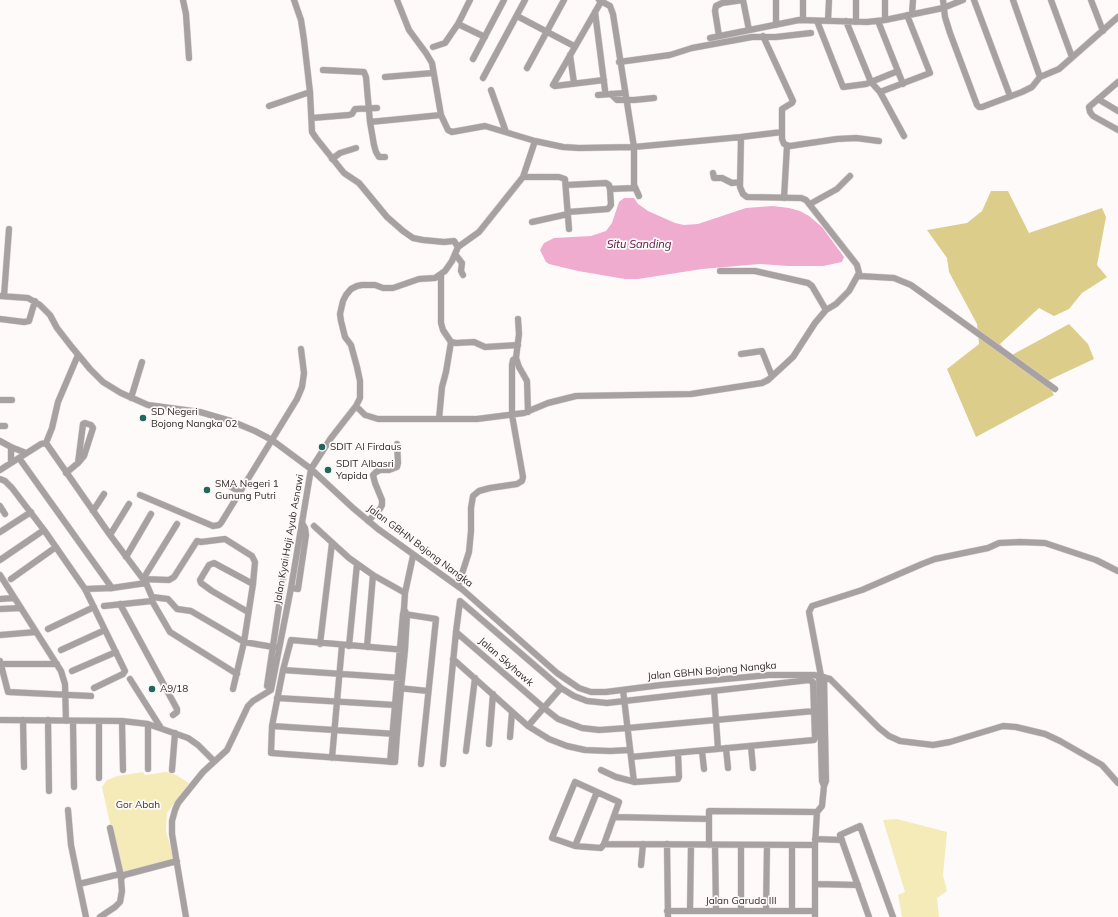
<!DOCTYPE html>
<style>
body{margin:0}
canvas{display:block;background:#fdfaf9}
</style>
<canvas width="1118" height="917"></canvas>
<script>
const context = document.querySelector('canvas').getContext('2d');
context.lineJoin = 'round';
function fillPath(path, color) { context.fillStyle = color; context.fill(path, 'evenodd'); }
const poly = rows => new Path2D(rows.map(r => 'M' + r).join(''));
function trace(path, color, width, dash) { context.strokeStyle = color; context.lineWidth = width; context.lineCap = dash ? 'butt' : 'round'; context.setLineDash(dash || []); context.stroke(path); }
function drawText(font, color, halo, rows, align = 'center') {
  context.font = font + ' Mulish,sans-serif'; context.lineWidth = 3.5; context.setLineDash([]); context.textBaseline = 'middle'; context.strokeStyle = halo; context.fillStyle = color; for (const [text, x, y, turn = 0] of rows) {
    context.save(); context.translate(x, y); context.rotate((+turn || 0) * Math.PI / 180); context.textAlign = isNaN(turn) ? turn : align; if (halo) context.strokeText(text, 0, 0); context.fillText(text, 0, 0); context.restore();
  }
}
const green = poly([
 [143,772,145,775,166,772,176,775,189,783,167,813,166,831,174,859,121,873,102,787,107,780,118,776],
 [897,819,947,832,943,875,947,891,937,898,939,917,902,917,898,895,905,892,883,820]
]);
const forest = poly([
 [991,191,1008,191,1029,233,1102,208,1106,217,1097,265,1107,277,1082,293,1069,309,1054,316,1039,308,1000,344,1010,356,1069,324,1088,344,1094,359,1047,381,1054,395,976,437,947,369,979,344,977,324,949,272,947,258,927,230,967,223,982,211]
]);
const water = poly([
 [624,198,634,198,638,204,648,211,675,223,684,225,698,224,746,208,773,206,789,208,800,211,809,216,822,227,844,257,842,262,823,266,788,266,760,264,702,269,638,279,625,279,578,271,549,264,546,262,540,250,544,243,554,238,591,236,606,231,612,223,619,202]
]);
const minor = poly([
 [183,0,186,14,189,58],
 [294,0,301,20,304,40,310,92,312,132,316,138,344,173,359,183,387,217,403,231,413,238,423,240,444,242,454,241,458,247],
 [599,0,610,6,613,14,634,147,634,185,639,196],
 [602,0,553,85,555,86,604,80],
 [743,0,749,30],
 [943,0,945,17,950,33,977,105,979,107,982,107,1022,92,1032,87,1040,77,1059,69,1118,17],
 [974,0,1010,96],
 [1013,0,1040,77],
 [1051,0,1072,57],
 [1091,0,1103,31],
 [595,12,605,90],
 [912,14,913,0],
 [517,16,574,46],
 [803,20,803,0],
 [885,20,885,0],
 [817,21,843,87,866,84,898,71],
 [828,21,829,0],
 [846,21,871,82,880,92],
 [878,21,903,84],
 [856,22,856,0],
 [458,24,485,37],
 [776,25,776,0],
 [719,36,715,11,716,6,722,3,743,0],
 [763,36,793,101,792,103,782,109,782,139,784,144,790,146,837,139,856,138,879,141],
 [710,38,799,20,867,22,885,20,943,8,963,0],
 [433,47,445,43,458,24,470,0],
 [570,55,574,83],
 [473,59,504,0],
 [619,62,670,55,692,48,752,37,776,37,811,33],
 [527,68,564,0],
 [323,70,364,72,366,77,370,122,441,115],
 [385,77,433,73],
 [483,78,525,0],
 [1118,82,1089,107,1090,112,1093,116,1118,130],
 [491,90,506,132],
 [611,94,617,100,634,100,654,98],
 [598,95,625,93],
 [1098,99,1118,111],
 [269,106,310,92],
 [312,118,349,115,352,114,355,109,377,108],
 [370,122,374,145,376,152,379,157,385,157],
 [904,136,880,92,930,73,907,15],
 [741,137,782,132],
 [332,159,340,153,356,148],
 [713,173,714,178,722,178,732,183,740,182],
 [523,177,559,177,565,179,569,229],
 [566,185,606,183,609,185,610,189,611,205,608,209,568,212],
 [610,189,634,188],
 [784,198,787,146],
 [810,204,837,189,850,176],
 [532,222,568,214],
 [455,254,462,263,461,271,463,275],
 [720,271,755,271,808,283,812,286,826,310],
 [441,274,441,323,443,330,451,342,456,343,474,342,485,347,518,345],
 [859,276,894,278,911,285,1055,389],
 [0,296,28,298,40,305,50,315,57,328,71,346,90,369,103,382,121,393,148,405,200,412,231,421,255,431,272,440,311,469,353,508,378,529,463,590,557,673,579,688,591,692,606,692,661,685,769,675,814,675,830,679,879,728,889,736,900,741,933,745,950,742,1003,726,1016,727,1045,734,1060,741,1102,765,1118,783],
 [4,296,9,229],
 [0,319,24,322,29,321,35,301],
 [518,319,519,334,516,358,519,367,527,381,528,412],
 [741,354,762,351,772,376],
 [131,398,142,362],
 [0,400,12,400],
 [356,406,365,415,378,419,477,419,524,413,548,403,576,396,691,394,762,383,768,380,793,357,815,323,826,310,836,304,849,291,859,273,857,265,806,200,801,198,747,197,743,194,740,187,741,137,634,147,579,148,563,147,535,141,485,126,452,132,448,130,441,115,432,63,426,53,409,30,397,0],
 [439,419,442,387,446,372,451,342],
 [0,426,5,426],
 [0,441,11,447],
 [46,443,110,535,146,583,152,597,168,599,177,609,191,611,244,642,279,648],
 [19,458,112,588],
 [11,463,11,447,26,453],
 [0,470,41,444,46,443,52,428,58,402,78,355],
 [66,473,78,463,84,456,93,428,91,425,85,423,83,424,78,463],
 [0,479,5,481,12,488,44,530,85,589,112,588,146,583],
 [224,483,240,492],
 [140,495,213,526,219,525,221,523,297,399,302,387,304,373,301,349],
 [0,506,5,514],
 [93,511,104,494],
 [368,521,380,509,382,505,382,500,375,483,373,475,376,472,380,470,389,470,397,467,398,463,397,444],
 [314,526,349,558,373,575,405,593],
 [0,532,31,512],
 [110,535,129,504],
 [126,557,151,514],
 [0,560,44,530],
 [0,575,61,671,65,684,66,721],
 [11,579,56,547],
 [143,579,169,580,174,577,197,541,201,542,225,539,252,556,255,562,253,584,244,642,233,689],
 [143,579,177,524],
 [458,586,469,552,471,531,471,508,473,496,479,491,490,488,517,484,522,481,523,477,512,415,512,365,513,360,516,358],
 [291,588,298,589,306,535,305,528,302,523],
 [85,589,125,671,123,674,94,688],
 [152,597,152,601,170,632,237,674],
 [0,599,14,598],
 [120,604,177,709,177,712,173,715],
 [104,606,152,601],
 [0,609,21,608],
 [404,609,407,615,405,650,401,689,397,734,395,762,271,753,272,726,283,670,291,640,405,650],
 [248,612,212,591,201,583,200,580,209,565,214,563,253,584],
 [404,614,436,619,421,764],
 [48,629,94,607],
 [456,632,544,708,558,719,582,728,599,730,628,728,814,711],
 [0,635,36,632],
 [320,644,332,543],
 [349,646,357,564],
 [367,647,373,575],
 [61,650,105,630],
 [453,659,528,726,549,739,567,746,585,750,610,751,630,750],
 [0,661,8,692,91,696],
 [1,664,57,664],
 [283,670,401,678],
 [72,671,116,652],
 [819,675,822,781,824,786],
 [821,676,809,612,812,606,862,590,922,564,935,559,988,548,999,543,1020,542,1045,543,1096,560,1118,571],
 [130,679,161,728],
 [267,686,286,559],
 [398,688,428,691],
 [623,690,634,782],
 [714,691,718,749],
 [277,698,395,705],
 [0,720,122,721,148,724,188,738,198,745,214,761],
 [23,720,24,767],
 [48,720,49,791],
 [73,721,74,787],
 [99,721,99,778],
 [122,721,123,770],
 [148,724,148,769],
 [272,726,396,734],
 [528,726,561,688],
 [510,737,512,712],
 [489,744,493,694],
 [751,746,753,768],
 [726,748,728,768],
 [466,751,475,678],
 [702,751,704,769],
 [332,758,342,645],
 [390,762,403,614,404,609,405,593,413,556],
 [443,764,456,632,460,601,561,688,574,696,587,701,607,703,809,680,813,682,815,738,814,740,631,757],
 [172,770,175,733],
 [601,770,616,777,635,782,678,779,679,777,678,753],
 [575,782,619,802,604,844,601,848,575,846,552,838,575,782],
 [68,810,71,845,79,884,120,874],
 [614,817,709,819,709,811,817,812,822,806,824,786,826,781,824,677],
 [709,819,709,845],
 [110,828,121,876],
 [815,839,842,840],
 [604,844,815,845],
 [667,844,668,917],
 [715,845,716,911],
 [741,845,741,911],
 [575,846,597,792],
 [641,865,643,844],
 [79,884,86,917],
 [816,884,858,885],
 [667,911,815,911],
 [690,911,691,845],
 [766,911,767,845],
 [792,911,792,846],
 [100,917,115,907,120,902,122,891,121,879,124,875,177,861],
 [186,917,172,834,172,821,175,810,178,803,203,772,227,750,248,706,253,701,271,690,291,588,311,469,331,438,356,406,360,398,360,381,357,367,351,345,345,337,341,321,340,314,343,301,346,295,351,289,357,286,362,285,375,285,383,288,393,288,419,279,435,278,445,271,452,261,458,247,479,232,523,177,535,141],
 [815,917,815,845,817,812],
 [869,917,840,835,860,826,893,917]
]);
const markers = [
 [143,418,4,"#20675c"],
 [322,447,4,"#20675c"],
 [328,470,4,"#20675c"],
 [207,490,4,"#20675c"],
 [152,689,4,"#20675c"]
];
const poiNames = [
 ["SD Negeri",151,412],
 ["Bojong Nangka 02",151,424],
 ["SDIT Al Firdaus",330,447],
 ["SDIT Albasri",336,464],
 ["Yapida",336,476],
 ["SMA Negeri 1",215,484],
 ["Gunung Putri",215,496],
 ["A9/18",160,689]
];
const streetNames = [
 ["Jalan Kyai Haji Ayub Asnawi",289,539,-80],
 ["Jalan GBHN Bojong Nangka",420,546,37],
 ["Jalan Skyhawk",506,662,41],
 ["Jalan GBHN Bojong Nangka",712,671,-5],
 ["Jalan Garuda III",741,901]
];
const parkNames = [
 ["Gor Abah",138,805]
];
const waterNames = [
 ["Situ Sanding",639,245]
];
fillPath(green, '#f5ebb9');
fillPath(forest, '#dcce8a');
fillPath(water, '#efacce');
trace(minor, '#d8d5d3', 7);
trace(minor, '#a8a1a1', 6);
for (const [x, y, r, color] of markers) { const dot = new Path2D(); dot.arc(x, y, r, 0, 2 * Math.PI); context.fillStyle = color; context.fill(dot); trace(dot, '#fdfaf9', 1.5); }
drawText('10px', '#302a28', '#fdfaf9', poiNames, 'left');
drawText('10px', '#302a28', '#fdfaf9', streetNames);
drawText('10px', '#393214', '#fdfaf9', parkNames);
drawText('italic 11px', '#590c3d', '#fdfaf9', waterNames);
</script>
